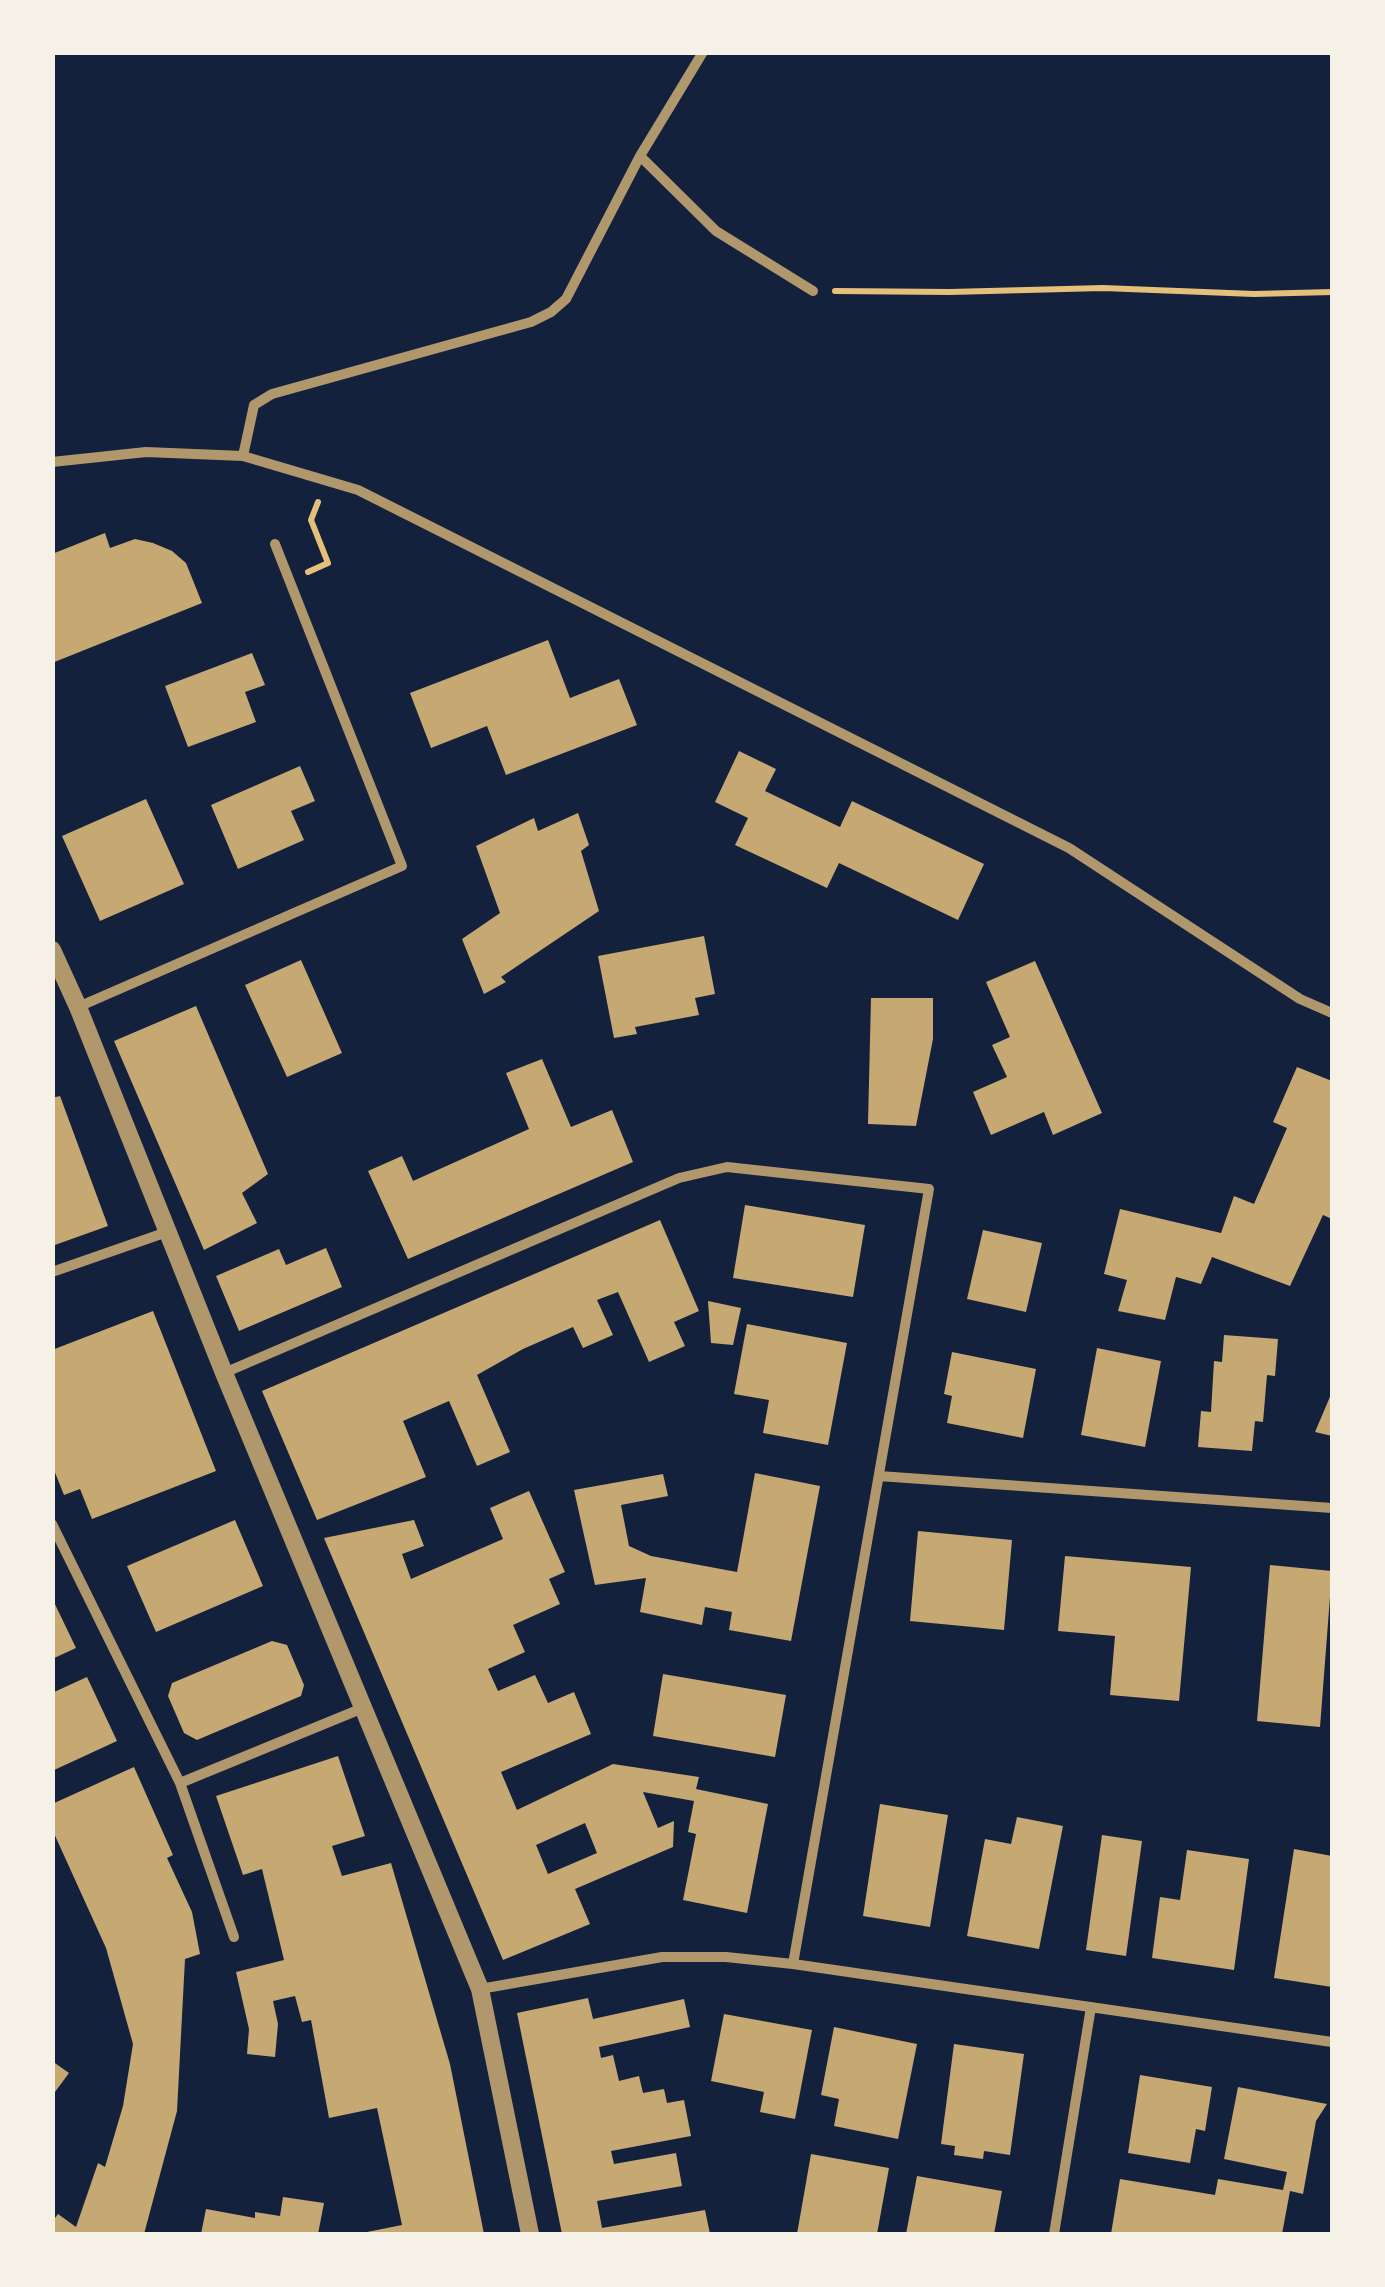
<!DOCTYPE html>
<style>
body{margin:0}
#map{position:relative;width:1385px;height:2287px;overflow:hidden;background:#14213d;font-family:"Exo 2",sans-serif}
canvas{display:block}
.frame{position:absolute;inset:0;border:55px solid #f6f1e7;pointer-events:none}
</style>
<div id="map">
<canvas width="1385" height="2287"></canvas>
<div class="frame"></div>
</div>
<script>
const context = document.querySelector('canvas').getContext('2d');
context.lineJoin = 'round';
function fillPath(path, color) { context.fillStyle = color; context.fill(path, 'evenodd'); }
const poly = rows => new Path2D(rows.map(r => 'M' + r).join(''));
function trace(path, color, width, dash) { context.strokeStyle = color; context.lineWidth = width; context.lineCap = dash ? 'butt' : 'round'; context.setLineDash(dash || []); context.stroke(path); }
const building = poly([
 [105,533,110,548,135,539,153,543,172,551,186,563,202,603,52,663,52,554],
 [548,640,570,698,619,679,637,725,506,775,487,726,431,748,410,693],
 [252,653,265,685,245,692,256,722,188,747,165,686],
 [739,751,776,769,765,791,840,827,852,801,984,864,958,920,839,863,827,888,735,845,748,818,715,802],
 [300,766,315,801,291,811,304,840,238,869,211,805],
 [146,799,184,884,100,921,62,836],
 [578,813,589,845,581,851,599,911,501,977,506,982,484,994,462,939,500,913,476,846,534,818,538,831],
 [704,936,715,994,695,998,699,1015,635,1027,637,1034,614,1038,598,956],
 [301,960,342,1053,287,1077,245,985],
 [1035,961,1102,1113,1053,1135,1044,1112,991,1135,973,1092,1007,1077,992,1045,1010,1037,986,982],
 [871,998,933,998,933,1039,916,1126,868,1124],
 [196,1006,268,1174,242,1193,257,1223,204,1250,114,1041],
 [542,1059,571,1127,612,1110,633,1162,408,1259,368,1171,402,1156,413,1181,529,1129,506,1073],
 [1297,1067,1332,1081,1332,1219,1323,1215,1290,1286,1212,1257,1201,1284,1176,1277,1165,1320,1118,1311,1127,1280,1104,1274,1120,1209,1221,1233,1234,1196,1254,1204,1287,1128,1273,1122],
 [60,1096,108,1226,52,1246,52,1098],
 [745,1205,865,1225,853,1297,733,1278],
 [660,1220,699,1311,674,1322,685,1346,649,1362,618,1292,597,1300,613,1335,583,1348,573,1327,523,1349,477,1375,510,1452,477,1466,449,1401,403,1421,426,1477,317,1520,262,1391],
 [983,1230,1042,1243,1026,1312,967,1299],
 [326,1248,342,1287,239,1331,216,1276,279,1249,286,1265],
 [708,1301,741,1308,733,1345,711,1343],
 [153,1311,216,1471,92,1519,80,1489,64,1495,52,1465,52,1350],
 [747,1324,847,1343,828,1445,763,1433,769,1400,734,1394],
 [1224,1335,1278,1339,1275,1376,1267,1375,1263,1422,1255,1421,1252,1451,1198,1447,1201,1411,1211,1412,1214,1361,1222,1362],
 [1097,1348,1161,1361,1145,1447,1081,1435],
 [952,1352,1036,1369,1023,1438,947,1423,952,1396,944,1394],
 [1332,1392,1332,1436,1315,1432],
 [755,1473,820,1486,791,1641,729,1630,732,1612,705,1607,702,1625,640,1612,646,1578,595,1585,574,1490,663,1474,668,1496,621,1505,629,1546,651,1556,737,1572],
 [529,1491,565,1572,549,1579,560,1604,513,1625,525,1652,488,1669,498,1691,535,1675,548,1703,574,1692,591,1734,501,1772,517,1810,613,1764,699,1777,696,1789,768,1804,747,1913,683,1900,696,1834,688,1832,694,1801,643,1792,658,1828,674,1821,673,1847,575,1889,590,1924,503,1960,324,1538,414,1520,424,1546,402,1554,411,1579,503,1539,490,1508],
 [585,1823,597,1853,548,1874,536,1845],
 [235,1520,263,1586,156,1632,127,1566],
 [918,1531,1012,1540,1004,1630,910,1621],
 [1065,1556,1191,1567,1179,1701,1110,1695,1115,1636,1058,1631],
 [1270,1565,1332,1571,1320,1727,1257,1721],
 [52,1598,76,1648,52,1659],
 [272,1641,287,1645,304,1685,301,1696,197,1740,184,1733,168,1696,172,1683],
 [663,1674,786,1695,775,1757,653,1736],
 [87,1677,117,1741,52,1771,52,1693],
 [338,1756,365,1836,332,1846,342,1876,391,1863,450,2064,484,2234,363,2234,362,2233,402,2225,377,2108,329,2118,311,2020,302,2022,295,1996,273,2001,278,2024,275,2057,247,2054,249,2029,236,1972,284,1960,262,1869,243,1875,216,1796],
 [134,1767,173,1855,167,1858,192,1912,200,1954,185,1959,177,2111,144,2234,52,2234,52,2222,58,2214,76,2227,98,2163,105,2167,123,2106,133,2044,106,1948,52,1829,52,1804],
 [880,1804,948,1815,930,1927,863,1916],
 [1017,1817,1063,1826,1039,1949,967,1936,985,1839,1011,1844],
 [1102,1835,1142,1841,1126,1956,1086,1950],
 [1294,1849,1332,1856,1332,1987,1274,1978],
 [1187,1850,1249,1859,1234,1970,1152,1958,1160,1897,1180,1900],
 [588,1998,593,2019,684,1999,690,2027,599,2047,601,2058,613,2055,619,2081,639,2076,643,2093,664,2089,667,2103,684,2100,691,2136,611,2151,614,2164,676,2153,682,2186,597,2201,602,2228,705,2210,710,2234,562,2234,517,2013],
 [724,2014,812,2030,795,2119,760,2112,764,2092,711,2081],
 [834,2027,917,2044,898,2139,834,2126,839,2099,821,2095],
 [954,2044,1024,2054,1010,2155,984,2151,983,2159,954,2155,955,2146,941,2144],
 [52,2061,69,2073,52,2096],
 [1140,2075,1212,2087,1205,2131,1196,2129,1190,2163,1128,2153],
 [1238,2087,1327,2104,1316,2121,1303,2194,1290,2191,1282,2234,1111,2234,1120,2179,1215,2195,1218,2179,1283,2190,1287,2172,1224,2159],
 [811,2154,889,2168,877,2234,797,2234],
 [917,2176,1002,2191,994,2234,906,2234],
 [283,2197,324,2203,318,2234,201,2234,206,2209,255,2218,255,2212,280,2216]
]);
const path = poly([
 [835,291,950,292,1103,288,1254,294,1332,292],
 [308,572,328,563,311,520,318,502]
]);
const minor = poly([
 [640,156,716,231,813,291],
 [243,456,254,405,272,394,531,322,551,312,566,299,640,156,703,52],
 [52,462,146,452,243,456,358,490,1069,848,1300,999,1332,1013],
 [78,1007,402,866,275,544],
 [52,1272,167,1232],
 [224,1373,679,1178,727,1167,929,1189,793,1964],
 [879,1476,1332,1508],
 [52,1524,180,1783,363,1708],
 [180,1783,234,1937],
 [480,1989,662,1957,726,1957,793,1964,1332,2042],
 [1054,2234,1091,2007]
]);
const tertiary = poly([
 [52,950,78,1007,224,1373,480,1989,530,2234]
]);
fillPath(building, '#c6a872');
trace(path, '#e5c07b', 6);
trace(minor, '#b1986c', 10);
trace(tertiary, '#b1986c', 18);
</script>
